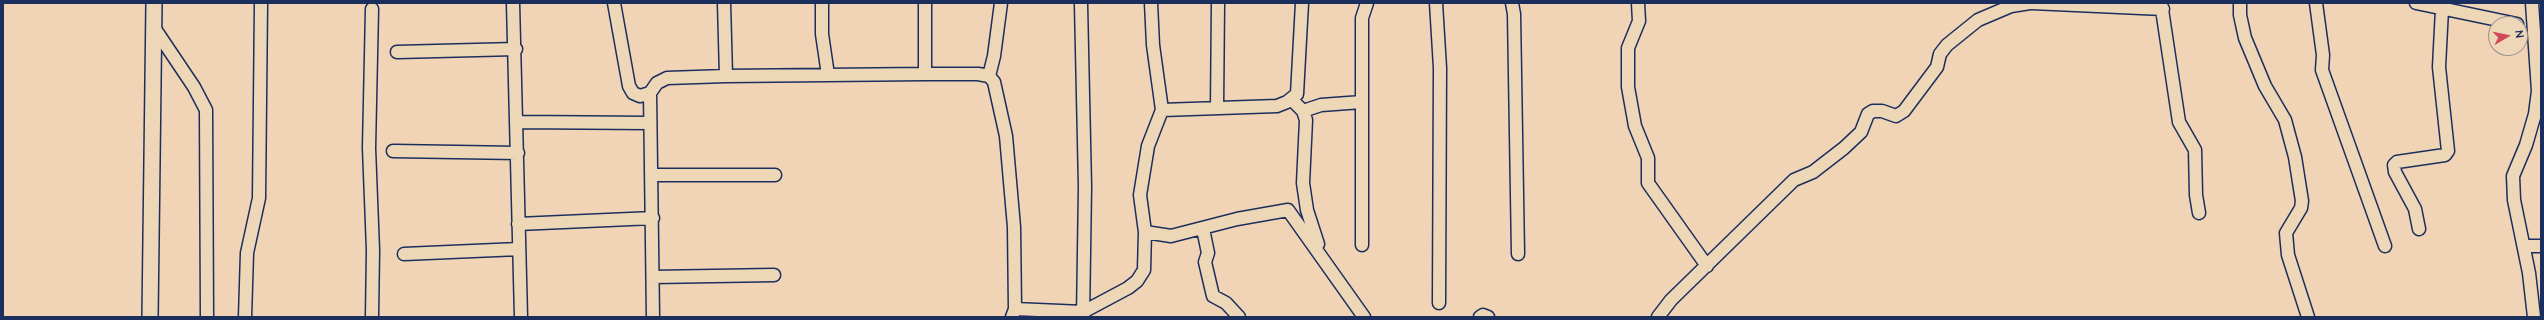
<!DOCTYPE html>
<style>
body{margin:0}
#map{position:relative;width:2544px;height:320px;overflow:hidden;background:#f1d3b6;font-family:"Architects Daughter",sans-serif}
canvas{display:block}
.frame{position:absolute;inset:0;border:4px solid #1b2f5e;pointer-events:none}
.north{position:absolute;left:2488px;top:16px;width:40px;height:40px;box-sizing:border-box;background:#eed7b7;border:1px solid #9a9493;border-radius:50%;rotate:81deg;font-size:11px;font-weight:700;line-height:16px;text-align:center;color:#1b2f5e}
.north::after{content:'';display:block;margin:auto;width:14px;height:18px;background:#d1495b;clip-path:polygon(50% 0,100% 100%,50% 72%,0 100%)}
</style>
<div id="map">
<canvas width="2544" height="320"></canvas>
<div class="frame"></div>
<div class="north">N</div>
</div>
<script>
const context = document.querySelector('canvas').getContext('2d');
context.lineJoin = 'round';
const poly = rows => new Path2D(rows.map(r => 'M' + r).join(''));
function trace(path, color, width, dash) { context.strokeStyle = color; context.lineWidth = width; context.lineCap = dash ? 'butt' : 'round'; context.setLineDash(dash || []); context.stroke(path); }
const minor = poly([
 [513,3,521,317],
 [614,3,629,86,633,93,640,96,650,93],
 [724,3,726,76],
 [822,3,822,34,828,75],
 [1436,3,1440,68,1439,303],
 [1512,3,1514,14,1518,254],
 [1638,3,1639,21,1628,48,1628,87,1635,126,1648,158,1648,183,1707,266],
 [2032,3,2163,9],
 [2161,3,2179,122,2195,150,2196,195,2199,213],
 [2240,3,2240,15,2245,38,2265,86,2285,120,2295,157,2302,201,2301,208,2286,233,2288,255,2308,317],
 [2316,3,2323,55,2322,70,2385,246],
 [2416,3,2517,24],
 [2532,3,2538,91,2535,114,2526,145,2513,176,2514,200,2529,273,2534,317],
 [1081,4,1085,187,1083,317],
 [155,29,194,87,206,110,207,317],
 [397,52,516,49],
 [925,74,925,3],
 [989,76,994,56,1001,3],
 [1291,99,1303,111,1306,120,1303,183,1307,210,1318,244],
 [1217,108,1218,3],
 [1162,110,1277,106,1287,102,1297,94,1302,3],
 [1303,111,1321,105,1362,102],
 [518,122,650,123],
 [393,151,518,153],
 [652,175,775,175],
 [518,224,653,218],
 [1203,229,1208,253,1205,262,1213,296,1226,303,1239,317],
 [2419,229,2415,209,2395,172,2394,165,2397,162,2445,155,2448,151,2439,67,2442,9],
 [1145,232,1171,236,1237,219,1288,210,1364,317],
 [1362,245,1362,18,1367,3],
 [2524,246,2541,246],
 [404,254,519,249],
 [653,277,774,275],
 [1015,309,1083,312,1128,288,1137,281,1144,270,1145,232,1140,195,1148,146,1162,110,1153,45,1151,3],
 [245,317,247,253,259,198,261,3],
 [372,317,373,250,369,148,372,9],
 [653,317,650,93,657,83,667,78,726,76,925,74,978,74,989,76,994,82,1006,136,1014,227,1015,309,1012,317],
 [1480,317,1483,315,1488,317],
 [1658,317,1671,300,1794,180,1813,172,1844,148,1861,132,1868,114,1873,111,1882,111,1896,116,1904,111,1937,67,1940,54,1947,45,1978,20,2011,6,2030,3]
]);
const major = poly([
 [150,317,154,3]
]);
trace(minor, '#1b2f5e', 15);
trace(major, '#1b2f5e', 18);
trace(minor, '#eed7b7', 12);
trace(major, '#eed7b7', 15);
</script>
